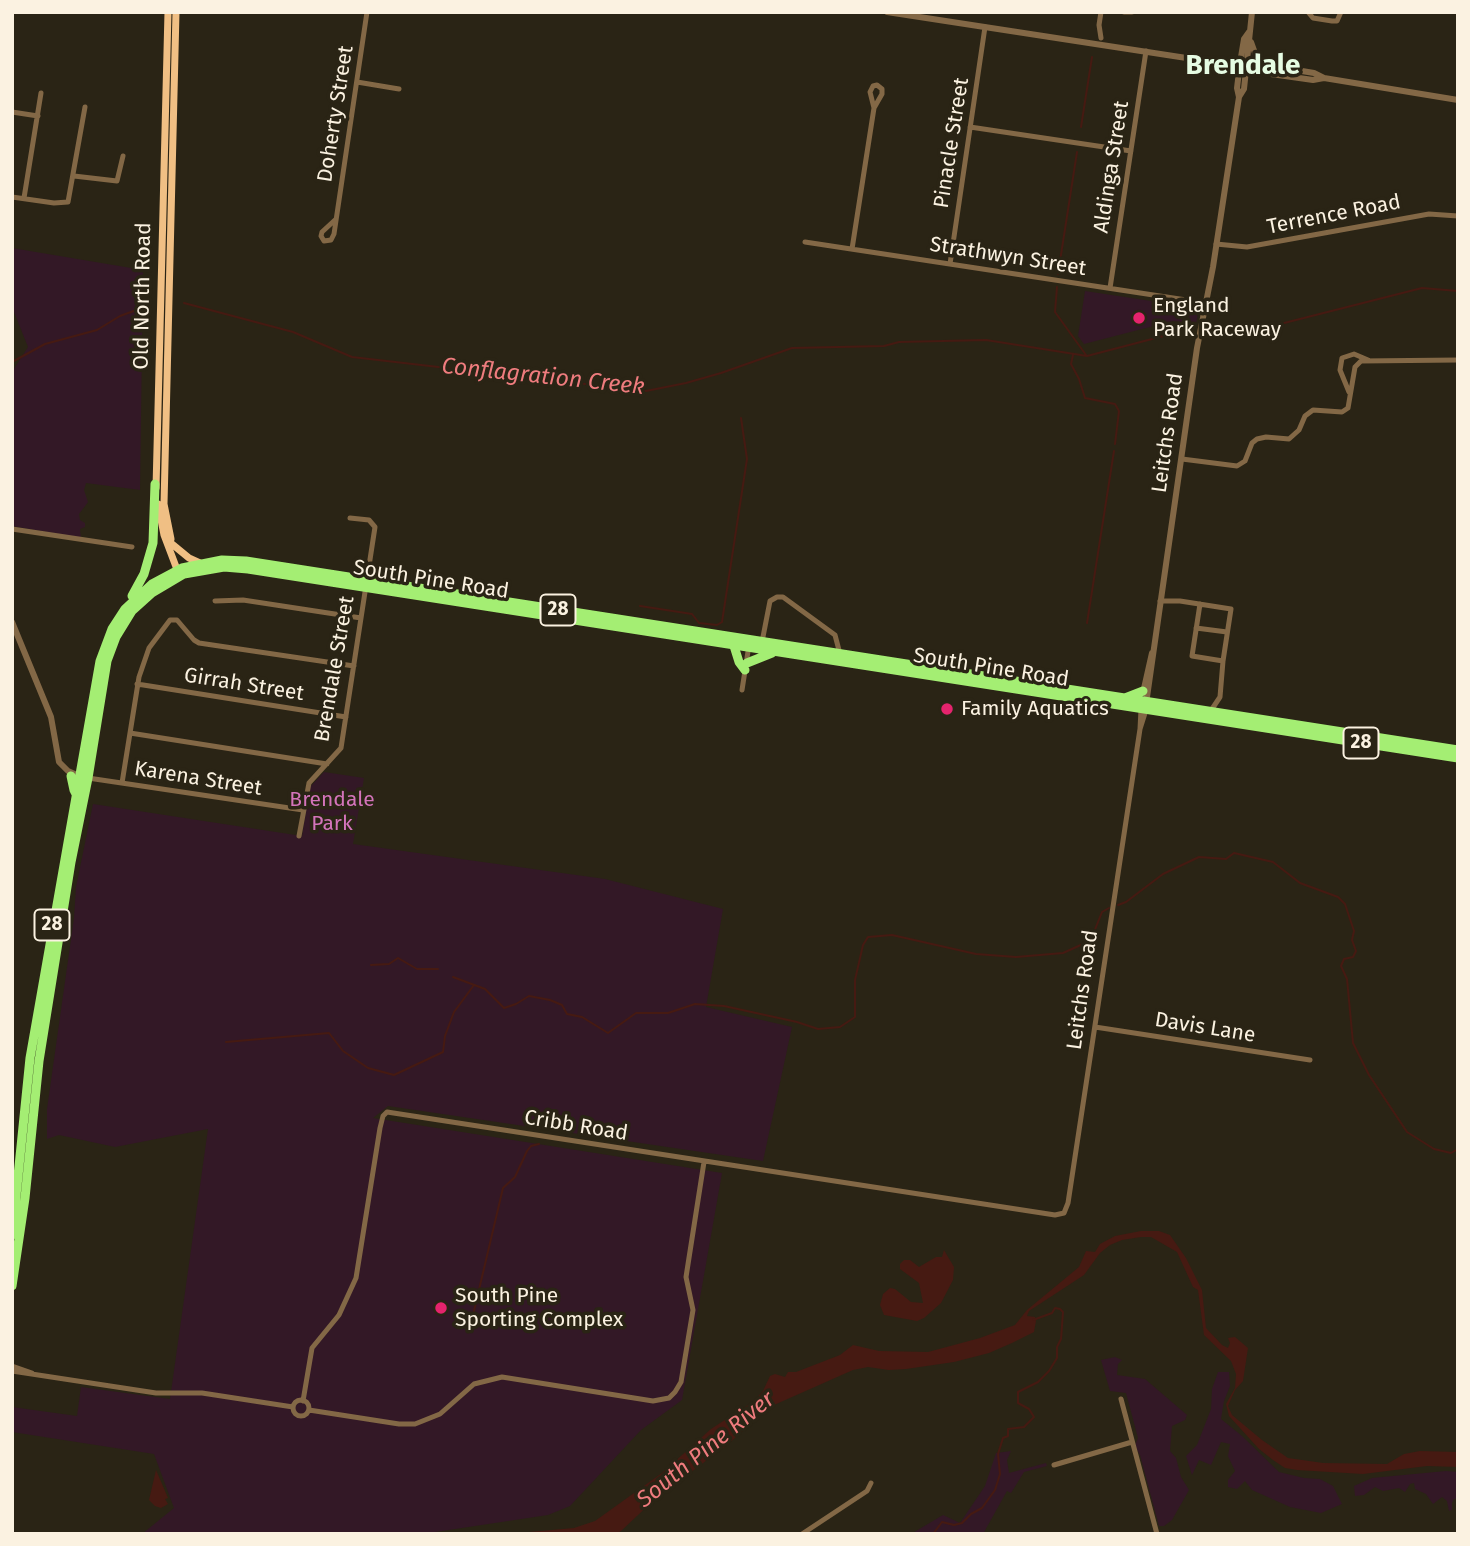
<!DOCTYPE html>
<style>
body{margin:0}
#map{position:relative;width:1470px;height:1546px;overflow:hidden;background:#2a2415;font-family:"Fira Sans",sans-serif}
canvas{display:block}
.frame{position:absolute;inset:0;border:14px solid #fbf2e1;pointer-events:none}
</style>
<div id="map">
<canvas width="1470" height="1546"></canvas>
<div class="frame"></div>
</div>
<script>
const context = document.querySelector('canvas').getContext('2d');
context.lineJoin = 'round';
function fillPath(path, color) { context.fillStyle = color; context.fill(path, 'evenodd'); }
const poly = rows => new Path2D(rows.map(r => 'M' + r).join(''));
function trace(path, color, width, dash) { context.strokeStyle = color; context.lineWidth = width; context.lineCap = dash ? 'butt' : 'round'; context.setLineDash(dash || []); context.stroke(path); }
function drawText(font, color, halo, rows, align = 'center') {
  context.font = font + ' "Fira Sans",sans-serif'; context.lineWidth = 7; context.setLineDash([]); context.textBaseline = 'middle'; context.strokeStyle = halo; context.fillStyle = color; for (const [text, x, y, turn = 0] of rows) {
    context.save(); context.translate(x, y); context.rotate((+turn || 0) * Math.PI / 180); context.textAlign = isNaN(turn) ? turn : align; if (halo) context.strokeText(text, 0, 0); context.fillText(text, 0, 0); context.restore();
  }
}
const green = poly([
 [12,248,143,270,140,490,86,483,84,490,88,502,79,514,80,520,85,523,85,527,80,529,81,538,12,526,12,372,28,347,12,307],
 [1085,291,1191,307,1198,313,1196,324,1173,321,1084,344,1078,336],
 [324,772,364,778,353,844,605,879,723,909,706,1007,792,1027,763,1161,388,1106,373,1118,722,1173,682,1400,641,1430,570,1506,548,1515,422,1534,142,1534,174,1508,154,1454,12,1432,12,1407,77,1416,81,1387,170,1399,208,1129,115,1147,59,1135,47,1139,47,1109,74,918,76,887,93,804,302,836,310,787],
 [1115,1357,1122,1360,1118,1364,1117,1375,1145,1379,1187,1415,1185,1420,1172,1426,1170,1451,1176,1458,1181,1477,1189,1490,1172,1520,1164,1526,1159,1526,1140,1455,1137,1450,1135,1445,1138,1438,1126,1393,1110,1391,1101,1360],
 [1218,1372,1229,1372,1230,1386,1224,1401,1221,1419,1242,1436,1279,1472,1304,1478,1320,1479,1333,1486,1342,1504,1321,1513,1290,1507,1252,1490,1245,1481,1237,1489,1228,1487,1228,1480,1235,1471,1228,1456,1230,1444,1221,1442,1211,1465,1199,1460,1192,1475,1186,1456,1197,1445,1211,1409,1212,1389],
 [1011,1451,1007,1460,1009,1473,1046,1463,1047,1466,1024,1472,1011,1493,1007,1491,983,1534,911,1534,943,1515,960,1523,985,1486,996,1453],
 [1446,1471,1458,1472,1458,1499,1454,1499,1452,1503,1452,1510,1449,1511,1447,1501,1442,1497,1433,1504,1426,1494,1415,1489,1414,1483,1410,1484,1405,1492,1399,1488,1383,1491,1375,1487,1364,1495,1355,1496,1354,1486,1372,1478]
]);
const water = poly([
 [1141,1231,1159,1231,1170,1235,1186,1258,1202,1290,1206,1328,1222,1345,1228,1348,1230,1343,1228,1338,1235,1337,1248,1348,1243,1381,1235,1390,1228,1406,1232,1415,1262,1440,1288,1458,1323,1463,1387,1464,1404,1454,1420,1451,1458,1452,1458,1467,1427,1466,1363,1474,1297,1470,1285,1468,1273,1460,1259,1449,1229,1416,1226,1404,1235,1388,1236,1374,1231,1361,1204,1335,1198,1290,1193,1287,1177,1252,1151,1237,1141,1237,1122,1240,1110,1245,1100,1253,1084,1275,1029,1311,1027,1316,1035,1317,1036,1321,1034,1332,1012,1343,989,1353,954,1362,906,1369,889,1370,868,1367,853,1370,774,1405,761,1412,754,1421,727,1445,654,1500,621,1531,616,1534,507,1534,574,1528,595,1521,662,1473,711,1429,754,1401,763,1391,770,1376,775,1374,785,1377,788,1372,796,1372,840,1355,853,1345,879,1351,928,1352,980,1338,1015,1325,1027,1310,1079,1267,1086,1251,1095,1252,1100,1244,1115,1236],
 [944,1250,954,1267,953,1280,941,1303,924,1318,917,1321,884,1315,880,1305,883,1294,890,1288,895,1289,911,1302,923,1303,919,1283,900,1269,900,1264,904,1260,910,1260,919,1267,936,1257,942,1257],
 [156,1470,168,1498,165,1499,168,1504,161,1508,155,1506,149,1500]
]);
const stream = poly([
 [1081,127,1092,57],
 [1058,274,1077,152],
 [1057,287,1055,312,1086,355],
 [184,303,293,332,352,357,646,391,686,383,721,373,792,348,884,346,899,342,986,340,1087,356,1175,333,1194,334],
 [1203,335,1229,337,1422,288,1458,291],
 [1073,355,1071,364,1079,379,1085,398,1115,404,1119,411,1115,444],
 [12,362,45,344,97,330,120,316,150,305],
 [640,606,692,614,699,623,717,625,722,622,747,459,741,418],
 [1087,623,1114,451],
 [1118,905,1126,902,1163,874,1199,857,1226,859,1234,853,1273,862,1300,883,1338,897,1345,904,1354,931,1352,940,1356,951,1353,957,1344,959,1341,966,1347,979,1353,1043,1369,1075,1407,1132,1434,1149,1451,1153,1458,1149],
 [371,965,389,964,398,958,417,969,438,969],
 [453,977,485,989,504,1008,516,1004,529,996,550,1000,562,1005,567,1014,582,1017,608,1033,636,1013,668,1013,695,1004,724,1006,797,1022,818,1029,840,1027,855,1017,855,980,863,945,868,937,892,935,976,954,1016,957,1063,953,1083,944,1094,932,1102,912,1109,908],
 [226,1042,329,1033,343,1051,368,1068,394,1075,443,1052,445,1036,454,1012,474,985],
 [466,1326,473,1315,503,1188,515,1177,527,1151,531,1146,539,1144],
 [933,1534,942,1522,954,1525,962,1523,971,1514,982,1508,995,1490,1000,1474,998,1454,1003,1438,1008,1436,1008,1429,1024,1427,1034,1417,1029,1409,1018,1403,1018,1392,1038,1382,1049,1371,1057,1358,1057,1347,1061,1339,1063,1312,1060,1309,1055,1308,1052,1313,1033,1320]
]);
const minor = poly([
 [1101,12,1099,25,1101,38],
 [1124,12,1132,12],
 [1308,12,1313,18,1332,21,1337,21,1341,12],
 [357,82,399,89],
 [12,112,38,116],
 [970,127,1131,151],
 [74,176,117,181,123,156],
 [12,197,54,203,68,202,85,107],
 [24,198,41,93],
 [335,220,322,232,321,236,324,241,331,240,334,234,367,12],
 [805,242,1206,303],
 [1216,244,1247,247,1429,214,1458,216],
 [852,249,874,108,870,92,873,86,877,85,882,89,882,94,874,108],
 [950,264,985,27],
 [1110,288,1146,51],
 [1349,392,1340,370,1342,358,1354,354,1368,360],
 [1182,459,1237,466,1245,461,1252,443,1257,439,1266,437,1289,439,1299,430,1305,416,1313,410,1342,412,1348,408,1355,367,1361,361,1458,360],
 [12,529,132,547],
 [215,601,243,600,361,618],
 [1160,601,1180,601,1231,609,1223,661,1192,656,1200,604],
 [1196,628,1227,632],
 [762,642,770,601,777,597,783,597,835,635,840,654],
 [137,684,346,717],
 [742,690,749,645],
 [1210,712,1220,697,1223,661],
 [1140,729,1141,709],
 [130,733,327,764],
 [88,778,303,810],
 [122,783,139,677,149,648,170,620,177,620,194,640,199,643,354,666],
 [299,836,309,783,341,748,375,527,369,520,350,518],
 [1095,1027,1310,1060],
 [12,1366,32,1373],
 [12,1371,156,1393,202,1393,293,1407],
 [1121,1399,1157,1534],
 '293 1408a8 8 0 1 1 16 0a8 8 0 1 1-16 0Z',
 [303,1401,312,1348,339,1315,356,1278,380,1128,383,1116,387,1112,1055,1215,1064,1213,1068,1203,1140,729,1146,710],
 [309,1410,399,1424,415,1424,440,1414,474,1384,502,1377,653,1401,669,1398,675,1392,681,1382,693,1310,686,1277,704,1162],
 [1054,1465,1132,1442],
 [802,1534,867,1491,871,1483]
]);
const tertiary = poly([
 [887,12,1206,61,1266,65,1314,73,1324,78,1458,100],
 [1251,42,1256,56,1264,65],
 [1207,62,1215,66,1313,80,1324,78],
 [1239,97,1237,88,1240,63,1244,39,1249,32],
 [12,622,51,717,59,762,68,771,81,777],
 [1143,693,1152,653],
 [1146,704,1197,348,1213,267,1239,97,1244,89,1252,12]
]);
const secondary = poly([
 [156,488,168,12],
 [158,504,164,535,178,572],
 [171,539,164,504,176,12],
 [172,544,189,558,200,563]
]);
const trunk = poly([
 [132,596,144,574,153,543,155,484],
 [734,646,739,662,745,670],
 [747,663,772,653],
 [1125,698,1143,691],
 [71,776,74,790,77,796],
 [12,1235,30,1058,100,661,112,629,125,609,152,584,182,568,222,560,246,561,1458,750],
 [12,1286,25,1198,39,1061,71,862,88,778,107,661,116,637,132,611,152,593,184,574,224,567,248,569,1458,758]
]);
const markers = [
 [1139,318,7,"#e5246d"],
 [947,709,7,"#e5246d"],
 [441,1308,7,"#e5246d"]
];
const shields = [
 [558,610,35],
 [1361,743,35],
 [52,925,35]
];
const shieldNames = [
 ["28",558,610],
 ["28",1361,743],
 ["28",52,925]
];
const streetNames = [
 ["Doherty Street",336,114,-81],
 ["Pinacle Street",952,143,-81],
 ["Aldinga Street",1112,167,-81],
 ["Terrence Road",1334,215,-11],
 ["Strathwyn Street",1008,257,9],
 ["Old North Road",143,296,-89],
 ["Leitchs Road",1168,433,-82],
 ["South Pine Road",431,580,9],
 ["South Pine Road",991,668,9],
 ["Brendale Street",335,669,-80],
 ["Girrah Street",244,685,9],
 ["Karena Street",198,779,9],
 ["Leitchs Road",1083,990,-82],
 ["Davis Lane",1205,1028,9],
 ["Cribb Road",576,1126,9]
];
const poiNames = [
 ["England",1153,306],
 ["Park Raceway",1153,330],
 ["Family Aquatics",961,709],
 ["South Pine",455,1296],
 ["Sporting Complex",455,1320]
];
const parkNames = [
 ["Brendale",332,800],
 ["Park",332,824]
];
const waterNames = [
 ["Conflagration Creek",543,377,6],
 ["South Pine River",706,1450,-39]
];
const districtNames = [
 ["Brendale",1243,66]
];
fillPath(green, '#331826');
fillPath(water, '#461a12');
trace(stream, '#461a12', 2);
trace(minor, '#836846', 5);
trace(tertiary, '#836846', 6);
trace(secondary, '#f0bf84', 7);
trace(trunk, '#a4ee73', 9);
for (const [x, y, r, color] of markers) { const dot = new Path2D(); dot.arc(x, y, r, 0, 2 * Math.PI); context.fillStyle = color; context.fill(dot); trace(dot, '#2a2415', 2.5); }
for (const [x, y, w] of shields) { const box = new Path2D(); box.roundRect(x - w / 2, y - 15.5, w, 31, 5); context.fillStyle = '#2a2415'; context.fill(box); trace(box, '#fbf2e1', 2); }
drawText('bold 19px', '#fbf2e1', null, shieldNames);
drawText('21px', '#fbf2e1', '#2a2415', streetNames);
drawText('21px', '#fbf2e1', '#2a2415', poiNames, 'left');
drawText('21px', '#d474bb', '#2a2415', parkNames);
drawText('italic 23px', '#ef7c7e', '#2a2415', waterNames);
drawText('bold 28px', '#e6fce3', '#2a2415', districtNames);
</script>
